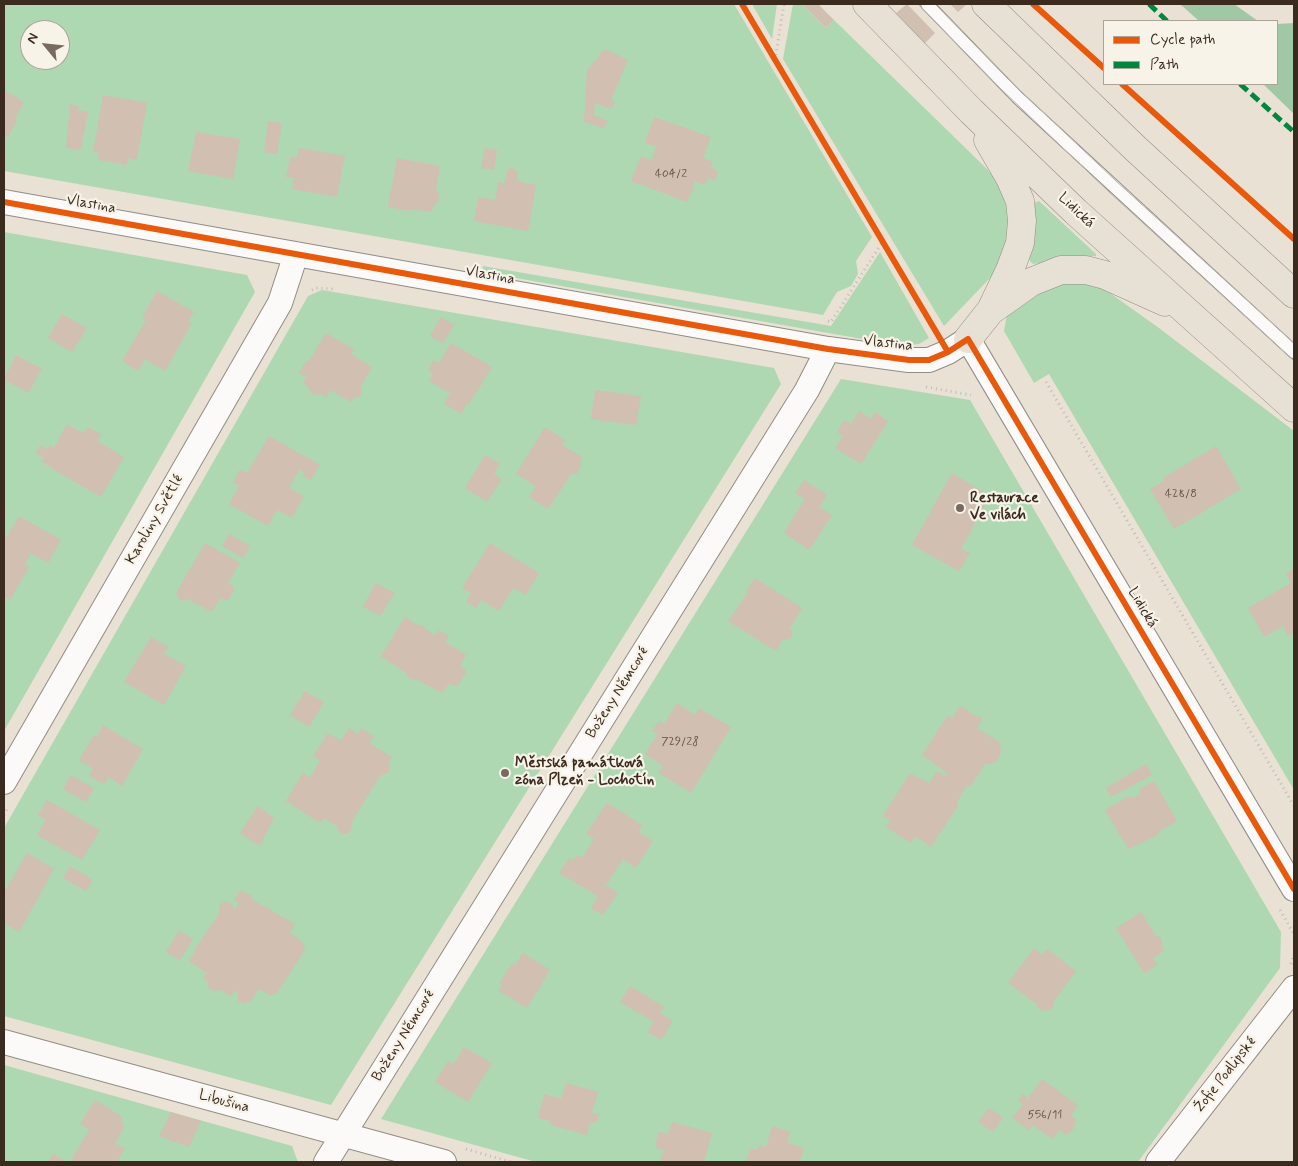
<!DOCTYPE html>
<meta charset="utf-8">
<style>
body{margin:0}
#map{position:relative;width:1298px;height:1166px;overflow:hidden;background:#e9e1d4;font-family:Mynerve,sans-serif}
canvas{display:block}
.frame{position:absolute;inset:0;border:5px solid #3b2a1e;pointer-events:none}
.legend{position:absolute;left:1103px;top:20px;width:175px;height:65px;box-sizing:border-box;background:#f7f3e8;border:1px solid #aca397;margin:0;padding:6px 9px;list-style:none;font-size:15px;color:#3b2a1e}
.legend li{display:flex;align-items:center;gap:10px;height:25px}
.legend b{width:25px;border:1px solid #aca397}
.north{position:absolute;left:20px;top:20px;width:50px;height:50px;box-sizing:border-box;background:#f7f3e8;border:1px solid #aca397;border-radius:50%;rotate:298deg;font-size:14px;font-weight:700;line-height:20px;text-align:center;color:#3b2a1e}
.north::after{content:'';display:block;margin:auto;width:18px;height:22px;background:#786a5e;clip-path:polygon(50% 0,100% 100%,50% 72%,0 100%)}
</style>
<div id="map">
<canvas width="1298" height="1166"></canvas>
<div class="frame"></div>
<ul class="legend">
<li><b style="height:6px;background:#e8590c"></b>Cycle path</li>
<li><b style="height:6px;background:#00873e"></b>Path</li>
</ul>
<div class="north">N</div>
</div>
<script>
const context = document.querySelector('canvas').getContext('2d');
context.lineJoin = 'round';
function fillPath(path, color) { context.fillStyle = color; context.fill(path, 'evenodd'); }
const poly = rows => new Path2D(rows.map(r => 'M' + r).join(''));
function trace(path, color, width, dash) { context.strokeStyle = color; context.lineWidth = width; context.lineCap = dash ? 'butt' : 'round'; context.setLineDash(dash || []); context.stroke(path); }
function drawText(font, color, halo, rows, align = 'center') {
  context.font = font + ' Mynerve,sans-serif'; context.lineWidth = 4.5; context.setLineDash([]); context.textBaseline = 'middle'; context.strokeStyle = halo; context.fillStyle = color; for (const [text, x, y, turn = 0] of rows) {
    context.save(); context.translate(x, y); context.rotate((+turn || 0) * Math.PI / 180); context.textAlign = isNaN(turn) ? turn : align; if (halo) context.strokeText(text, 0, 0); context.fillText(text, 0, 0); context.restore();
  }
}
const green = poly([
 [4,4,734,4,872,237,856,261,858,274,851,286,837,292,823,315,4,171],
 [30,30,60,30,60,60,30,60],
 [752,4,777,4,772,39],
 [793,4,802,4,826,28,834,20,986,168,1002,186,1011,224,1004,253,991,277,944,326,783,59],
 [1039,201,1096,254,1096,256,1070,257,1040,263,1033,264,1030,261,1028,257,1034,203],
 [4,232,247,275,255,292,4,731],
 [880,252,929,338,919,344,902,346,482,272,483,266,831,326],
 [1087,281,1107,291,1159,328,1294,431,1294,790,1049,374,1034,383,1004,331,1007,314,1046,285],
 [322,290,774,368,781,384,331,1105,4,1016,4,828,308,296],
 [841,379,970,400,1281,932,1280,968,1138,1162,536,1162,381,1119],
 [4,1065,292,1146,298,1162,4,1162]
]);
const forest = poly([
 [1180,4,1234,4,1258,21,1199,21],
 [1294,23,1294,114,1263,84,1277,84,1277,24]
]);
const building = poly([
 [802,4,818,4,834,20,826,28],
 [907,4,935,33,925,43,896,13],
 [950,4,967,4,958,12],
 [605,49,628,60,611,100,615,101,612,109,595,103,594,115,608,121,604,128,584,122,587,70],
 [4,90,24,102,15,118,17,120,8,137,4,135],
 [103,95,147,103,137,160,128,158,127,165,98,160,99,153,93,152],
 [70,104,79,106,78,110,88,112,81,150,66,148],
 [654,117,711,137,703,158,713,162,711,168,718,171,715,181,708,178,705,185,694,181,693,189,687,202,631,181,641,156,652,160,656,146,645,143],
 [268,121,282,123,277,154,264,152],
 [196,132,240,139,233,179,188,171],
 [299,148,345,156,337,197,292,189,294,178,286,177,290,157,297,158],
 [485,148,497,150,494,170,481,168],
 [397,158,440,166,436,190,439,194,439,199,435,206,433,206,432,212,411,209,411,211,388,207],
 [511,168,518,171,518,181,536,185,528,231,474,221,478,197,495,200,498,182,504,183,507,171],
 [157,291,194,312,188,321,192,323,165,371,145,359,138,371,122,361,146,320,142,318],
 [62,314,87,328,72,352,48,338],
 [441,317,454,325,443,343,430,336],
 [326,333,354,349,351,354,372,367,361,386,361,395,353,399,351,402,330,390,326,397,321,394,316,395,312,394,308,387,303,384,306,377,299,373,307,360,309,361],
 [451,343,492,367,469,404,467,403,461,414,444,404,450,393,429,381,433,373,428,370,434,360,439,363],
 [16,355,42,369,28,393,4,379],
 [595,390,641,396,636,425,591,419],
 [859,411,871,419,875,412,888,421,861,464,835,448,843,436,837,432,844,420,851,424],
 [67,424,83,433,88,427,101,434,97,441,124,457,101,497,56,471,41,461,43,457,36,453,40,445,47,449,50,445,54,448],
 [545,427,565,440,562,445,582,457,580,461,581,466,577,474,571,474,548,509,529,497,536,486,516,474],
 [269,436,320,465,311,480,303,476,305,473,299,470,295,477,289,488,304,496,292,518,277,510,268,526,229,504,239,486,233,483,240,469,247,473],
 [1216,446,1241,489,1174,529,1150,489,1164,481,1163,478],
 [485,455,500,464,494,474,502,479,487,502,465,488],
 [952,473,990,496,961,549,970,553,959,571,912,545],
 [804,480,827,495,819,507,832,515,809,550,784,533,805,499,795,493],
 [19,516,61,540,48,563,31,553,25,564,29,567,10,600,4,597,4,535,7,537],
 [229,534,250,546,243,558,222,546],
 [205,543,240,563,228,583,233,586,234,590,229,599,225,600,220,598,212,612,188,599,183,601,178,598,176,593],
 [490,543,539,573,526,595,513,588,499,611,481,600,476,608,466,602,471,593,462,588],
 [1294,569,1294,633,1288,636,1283,626,1264,637,1248,608,1291,583,1286,574],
 [755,578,802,608,790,628,793,633,791,638,787,640,783,639,776,651,728,621,748,592,746,592],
 [376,583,395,593,380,616,363,606],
 [405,617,419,626,420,624,435,636,439,630,449,636,445,642,466,655,460,666,465,669,466,672,458,686,455,686,449,683,442,693,418,680,410,679,406,673,381,656],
 [151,637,168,647,164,654,186,666,164,705,124,682],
 [305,691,324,702,309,727,290,715],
 [677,703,695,715,699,708,731,727,691,793,659,773,663,766,645,754,658,734,652,731,653,729,660,721,664,724],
 [960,706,977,717,981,716,982,720,977,728,999,742,1001,751,999,758,994,763,985,764,970,787,967,785,957,802,959,804,931,847,915,836,911,843,886,827,890,821,883,816,910,773,937,788,929,783,937,771,945,776,947,773,922,755,948,715,952,718],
 [103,725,143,749,122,786,109,777,104,784,89,776,93,769,79,760,94,735,97,737],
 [349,728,358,734,361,728,374,736,369,743,392,757,389,762,389,772,380,776,351,823,352,828,349,833,343,834,338,831,337,826,324,818,320,823,286,801,303,773,310,778,320,760,313,756,328,733,341,741],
 [1146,764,1152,775,1111,797,1106,788],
 [71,775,94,788,86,802,63,789],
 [1154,781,1177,821,1160,831,1156,836,1128,849,1105,810,1129,796,1133,798,1140,794,1140,789],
 [47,800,100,830,82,860,37,835,46,820,38,815],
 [607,803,642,825,638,832,653,841,636,868,623,859,606,885,605,885,599,894,606,885,618,893,603,915,591,908,598,896,559,873,569,858,573,861,577,855,582,858,594,839,586,834],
 [258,806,274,818,260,846,240,833],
 [27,853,54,869,19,932,4,923,4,893],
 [70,866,93,880,86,891,63,878],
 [241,890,252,896,251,899,295,924,290,933,299,939,303,943,305,950,277,993,271,996,259,989,251,1001,245,1004,238,1001,237,990,230,996,221,990,214,991,209,988,207,981,203,979,207,973,189,961,196,949,195,949,220,912,219,907,222,903,227,901,232,904,235,910,239,903,234,900],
 [1141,912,1155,935,1162,938,1162,946,1164,951,1153,958,1157,964,1149,971,1144,973,1116,928],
 [179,931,193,939,180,960,166,952],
 [1034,948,1042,955,1047,949,1076,971,1054,1001,1054,1005,1050,1010,1043,1011,1037,1007,1037,1004,1008,983],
 [523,953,550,970,527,1008,499,991,502,985,499,984,512,963,515,965],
 [630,986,664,1007,660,1013,673,1021,661,1040,648,1032,654,1022,620,1002],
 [464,1047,492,1063,468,1102,435,1082,448,1061,453,1064,454,1061,455,1062],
 [1042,1079,1078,1106,1071,1115,1076,1120,1074,1129,1065,1135,1059,1130,1052,1139,1033,1125,1029,1130,1012,1118,1023,1104,1018,1100,1023,1094,1028,1098],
 [566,1083,598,1092,592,1113,599,1114,596,1123,590,1122,587,1135,550,1125,551,1121,538,1118,544,1094,561,1099],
 [95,1100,121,1116,124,1128,115,1143,125,1149,117,1162,70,1162,89,1130,80,1124],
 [989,1108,1003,1118,993,1132,978,1122],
 [171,1112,201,1121,189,1147,159,1136],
 [672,1122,712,1133,704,1162,660,1162,664,1150,656,1148,657,1145,655,1145,659,1131,668,1134],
 [772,1126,790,1132,787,1143,804,1148,800,1162,746,1162,750,1148,758,1150,759,1145,766,1147],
 [53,1154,67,1162,48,1162]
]);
const path = poly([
 [775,60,784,4],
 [312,290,316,288,333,289],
 [828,321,831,322,883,241],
 [1046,382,1294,806],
 [926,387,971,395],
 [4,815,8,807],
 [1280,910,1294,934],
 [1291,964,1294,954],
 [466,1149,511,1162]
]);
const lane = poly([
 [927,4,1017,97,1294,352]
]);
const street = poly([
 [4,202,828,349,909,360,929,360,948,352,968,339,1294,889],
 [4,782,280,303,296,254],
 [4,1042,444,1162],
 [326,1162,807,390,828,349],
 [1158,1162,1294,988]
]);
const primary = poly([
 [867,4,971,111,1076,212,1294,408],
 [986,4,1136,149,1294,294],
 [993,309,1031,282,1061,270,1086,270,1105,275,1165,302],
 [968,339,991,310,1010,270,1020,243,1022,221,1020,201,1010,178,988,140]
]);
const tram = poly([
 [918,4,1001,89,1108,191,1294,361],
 [935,4,1007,78,1116,181,1294,343]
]);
const quiet = poly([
 [1149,4,1167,21],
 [1240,84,1294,132]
]);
const cycleway = poly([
 [742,4,948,352],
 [1033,4,1104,68],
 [1122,84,1294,239],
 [4,202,828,349,909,360,929,360,948,352,968,339,1294,889]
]);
const markers = [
 [960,508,5,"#786a5e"],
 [505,773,5,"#786a5e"]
];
const numberNames = [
 ["404/2",671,174],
 ["428/8",1181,494],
 ["729/28",680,742],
 ["556/11",1045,1115]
];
const streetNames = [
 ["Vlastina",91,205,10],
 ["Lidická",1076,211,43],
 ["Vlastina",490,276,10],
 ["Vlastina",888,344,6],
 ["Karoliny Světlé",155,520,-60],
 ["Lidická",1142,608,59],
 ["Boženy Němcové",618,693,-58],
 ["Boženy Němcové",404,1036,-58],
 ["Žofie Podlipské",1226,1075,-52],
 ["Libušina",224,1102,15]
];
const poiNames = [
 ["Restaurace",970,499],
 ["Ve vilách",970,516],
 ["Městská památková",515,764],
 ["zóna Plzeň - Lochotín",515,781]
];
fillPath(green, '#aed8b1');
fillPath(forest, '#a1c8a5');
fillPath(building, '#d1bfb1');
trace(lane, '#938c84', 14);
trace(street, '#938c84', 26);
trace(primary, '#938c84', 29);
trace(path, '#bebcb8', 3, [1, 4]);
trace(lane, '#fcfaf9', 12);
trace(street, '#fcfaf9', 24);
trace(primary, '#e6e1d4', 28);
trace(tram, '#b6b3af', 1);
trace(quiet, '#00873e', 5, [10, 5]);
trace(cycleway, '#e8590c', 6);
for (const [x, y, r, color] of markers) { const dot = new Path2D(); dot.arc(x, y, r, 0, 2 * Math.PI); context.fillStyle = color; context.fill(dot); trace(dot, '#f7f3e8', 2); }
drawText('12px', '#604f43', null, numberNames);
drawText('15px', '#3b2a1e', '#f7f3e8', streetNames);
drawText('bold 15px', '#3b2a1e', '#f7f3e8', poiNames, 'left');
</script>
